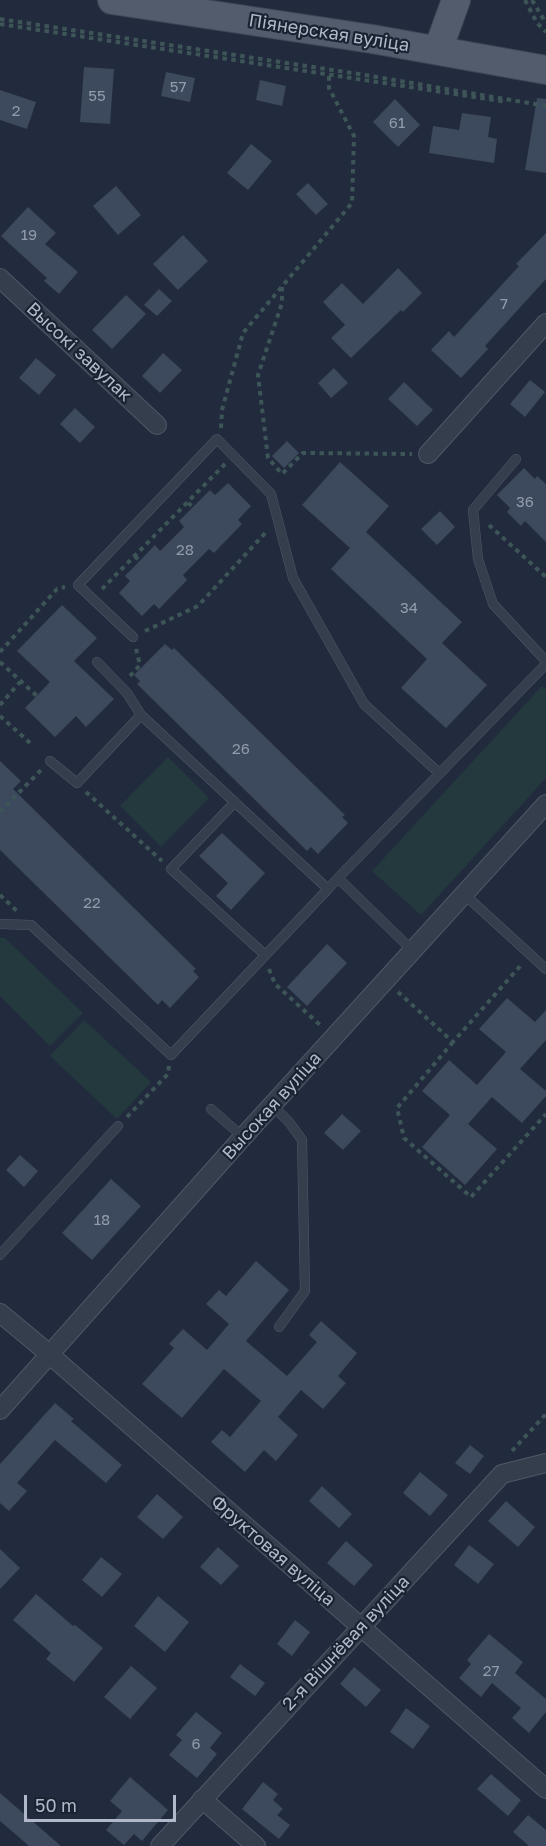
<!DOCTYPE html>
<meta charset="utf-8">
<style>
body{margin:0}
#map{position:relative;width:546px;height:1846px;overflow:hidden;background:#212b3d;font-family:"Golos Text",sans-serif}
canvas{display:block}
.scale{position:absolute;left:24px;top:1795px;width:152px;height:27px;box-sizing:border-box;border:3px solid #b0b8c9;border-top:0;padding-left:8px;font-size:18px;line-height:21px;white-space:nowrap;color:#b0b8c9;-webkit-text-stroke:4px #1a2332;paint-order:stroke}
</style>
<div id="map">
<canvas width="546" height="1846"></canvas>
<div class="scale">50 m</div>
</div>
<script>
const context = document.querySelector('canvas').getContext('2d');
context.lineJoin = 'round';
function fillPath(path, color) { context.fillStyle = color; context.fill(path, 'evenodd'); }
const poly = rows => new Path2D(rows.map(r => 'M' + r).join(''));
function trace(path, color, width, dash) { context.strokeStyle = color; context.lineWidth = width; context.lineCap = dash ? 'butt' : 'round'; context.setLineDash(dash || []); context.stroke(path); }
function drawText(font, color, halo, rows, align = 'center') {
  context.font = font + ' "Golos Text",sans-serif'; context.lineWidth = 4.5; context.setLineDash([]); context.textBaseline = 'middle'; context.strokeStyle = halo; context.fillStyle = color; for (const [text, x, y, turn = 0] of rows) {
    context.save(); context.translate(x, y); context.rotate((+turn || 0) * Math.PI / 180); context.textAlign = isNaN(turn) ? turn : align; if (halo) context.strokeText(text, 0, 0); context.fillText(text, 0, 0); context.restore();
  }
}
const green = poly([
 [542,686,546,689,546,778,421,915,372,871],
 [168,757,209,798,161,847,120,806],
 [0,937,5,938,83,1013,50,1046,0,996],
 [84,1020,151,1082,117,1119,50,1056]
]);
const building = poly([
 [84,67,114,69,110,124,80,122],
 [166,72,195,78,190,102,161,96],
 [260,80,286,86,282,106,256,100],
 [0,90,36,102,27,129,0,120],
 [537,98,546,99,546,173,525,170],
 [395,99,420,125,398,147,373,122],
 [462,113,491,117,488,137,497,139,494,163,429,153,433,126,459,130],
 [251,144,272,161,248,190,227,173],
 [308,183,328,204,316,215,296,194],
 [116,186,141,215,118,235,93,206],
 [28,207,56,233,45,244,78,272,59,294,44,281,47,278,1,236],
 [546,233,546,279,485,346,488,349,461,378,431,350,449,331,454,337,519,266,516,264],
 [183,235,208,261,178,290,153,264],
 [398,268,422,293,403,312,401,310,351,358,331,338,345,325,323,302,342,283,363,304],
 [159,289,172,301,157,316,144,305],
 [126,295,146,314,112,349,92,330],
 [163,353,182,370,160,393,142,376],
 [36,358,56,375,39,395,19,378],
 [334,368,348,383,331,398,318,383],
 [530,380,545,392,525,417,510,404],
 [404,382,433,410,417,426,388,399],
 [75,408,95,427,80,443,60,424],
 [287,441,299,453,284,468,272,456],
 [340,462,389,506,366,532,462,622,442,643,487,685,446,728,401,688,427,659,331,569,350,548,302,505],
 [524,468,535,479,537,476,546,484,546,542,525,521,521,526,507,512,510,508,497,495],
 [228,483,251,506,238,520,242,524,214,553,209,549,183,575,187,580,159,609,154,604,142,616,119,593,130,581,125,576,155,545,160,551,184,527,179,521,210,490,215,495],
 [440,511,455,527,437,545,421,529],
 [62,605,97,638,74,661,114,699,86,727,76,716,55,737,25,708,50,682,17,651],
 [165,644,172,650,174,648,345,815,342,817,348,823,318,854,311,847,307,851,137,684,140,681,134,675],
 [0,761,21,781,13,789,196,969,193,971,199,977,170,1008,162,1000,158,1005,0,850],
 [222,833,265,873,231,910,216,896,228,883,199,856],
 [327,944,347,963,307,1006,287,987],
 [507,998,535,1022,546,1010,546,1040,520,1069,546,1091,546,1096,522,1123,492,1097,468,1124,497,1149,465,1185,422,1147,450,1115,422,1091,449,1060,477,1085,506,1052,479,1029],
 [342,1114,361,1131,343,1150,324,1133],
 [20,1155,38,1171,24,1187,6,1170],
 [111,1179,141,1206,92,1260,62,1233],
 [256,1261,289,1290,246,1341,287,1376,317,1342,309,1335,321,1321,357,1353,338,1376,346,1383,323,1409,301,1390,278,1417,298,1435,276,1461,264,1450,245,1472,211,1442,222,1430,230,1437,261,1401,224,1369,182,1418,142,1384,174,1348,169,1344,183,1329,207,1350,229,1324,206,1304,219,1290,226,1296],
 [55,1403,74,1419,71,1421,122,1465,106,1483,55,1440,17,1483,27,1491,9,1511,0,1503,0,1464],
 [470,1445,484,1456,470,1474,455,1463],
 [420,1472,448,1495,430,1516,403,1493],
 [322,1486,352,1514,339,1528,309,1501],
 [157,1494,183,1517,163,1539,137,1517],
 [506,1501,535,1527,518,1547,488,1521],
 [346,1541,373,1565,354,1586,327,1563],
 [469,1545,494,1564,478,1584,454,1565],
 [218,1547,239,1566,221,1585,200,1567],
 [0,1549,20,1568,0,1589],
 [101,1557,122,1574,102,1597,82,1580],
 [36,1594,73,1626,75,1625,103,1648,74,1682,46,1659,51,1653,13,1620],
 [158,1596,189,1622,165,1652,134,1626],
 [295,1620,310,1632,292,1656,277,1644],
 [489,1634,523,1662,515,1673,546,1699,546,1712,529,1733,512,1718,521,1708,492,1683,481,1697,459,1678,471,1664,467,1660],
 [240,1664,265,1683,255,1696,230,1677],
 [131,1666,157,1688,130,1719,104,1697],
 [354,1667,381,1690,366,1707,340,1684],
 [406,1708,430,1726,413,1749,390,1732],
 [196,1712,222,1733,210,1748,217,1754,197,1778,169,1755,182,1740,176,1735],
 [491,1774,521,1800,508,1816,477,1789],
 [130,1777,168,1810,142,1841,134,1834,124,1845,106,1830,122,1811,110,1801],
 [263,1782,278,1794,273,1800,283,1809,277,1815,290,1825,279,1839,242,1809],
 [0,1793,61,1846,29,1846,0,1821],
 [528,1815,546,1830,546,1846,529,1846,513,1832]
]);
const path = poly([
 [525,0,537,23,546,32],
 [532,0,546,23],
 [0,19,365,75,546,106],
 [0,24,507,102],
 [282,287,282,303,258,375,268,458,282,474,303,453,412,454],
 [221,428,222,410,243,333,352,203,354,136,329,88,329,75],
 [188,503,193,507],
 [489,525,546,577],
 [135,556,139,561],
 [102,589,225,464],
 [145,631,198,606,267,531],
 [0,652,57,589,65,587],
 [0,662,37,696],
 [130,676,140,665,136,649],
 [0,705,20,682],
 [0,716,30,743],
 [86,792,162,861],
 [0,812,42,769],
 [0,895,17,911],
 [269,969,275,984,320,1025],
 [398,992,453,1042,522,964],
 [453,1042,397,1108,404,1138,471,1197,546,1114],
 [127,1117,168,1074,169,1066],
 [512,1451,546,1414]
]);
const service = poly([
 [516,459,473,510,478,559,493,604,546,661],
 [133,637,78,585,217,439,271,494,293,578,364,704,439,773],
 [97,662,127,693,141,715],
 [50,761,77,783,141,715,328,889,338,878,413,951],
 [235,802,171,869,264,954],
 [338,878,546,664],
 [464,894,546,969],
 [0,924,31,925,171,1055,328,889],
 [272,1105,289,1122,302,1140,305,1291,279,1327],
 [211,1109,243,1137],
 [0,1255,118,1126]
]);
const minor = poly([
 [0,278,157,425],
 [428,454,546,323],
 [0,1313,41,1347,546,1789],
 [0,1410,243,1137,546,804],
 [202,1799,256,1846],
 [160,1846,502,1474,546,1463]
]);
const primary = poly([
 [112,0,372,39,546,70],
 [438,50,456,0]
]);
const numberNames = [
 ["57",178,87],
 ["55",97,96],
 ["2",16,111],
 ["61",397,123],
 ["19",29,235],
 ["7",504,304],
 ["36",525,502],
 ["28",185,550],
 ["34",409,608],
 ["26",241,749],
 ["22",92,903],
 ["18",102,1220],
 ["27",491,1671],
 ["6",196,1744]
];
const streetNames = [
 ["Піянерская вуліца",329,33,9],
 ["Высокі завулак",79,352,43],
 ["Высокая вуліца",272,1106,-48],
 ["Фруктовая вуліца",273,1551,41],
 ["2-я Вішнёвая вуліца",346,1643,-47]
];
fillPath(green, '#23393e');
fillPath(building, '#3d495d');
trace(service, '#505868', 10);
trace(minor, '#505868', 20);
trace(primary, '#3e4756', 30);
trace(path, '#3e5558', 4, [4.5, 4.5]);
trace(service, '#353e4d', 9);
trace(minor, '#353e4d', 18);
trace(primary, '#535c6d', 28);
drawText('15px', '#939cae', null, numberNames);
drawText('18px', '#b0b8c9', '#1a2332', streetNames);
</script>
